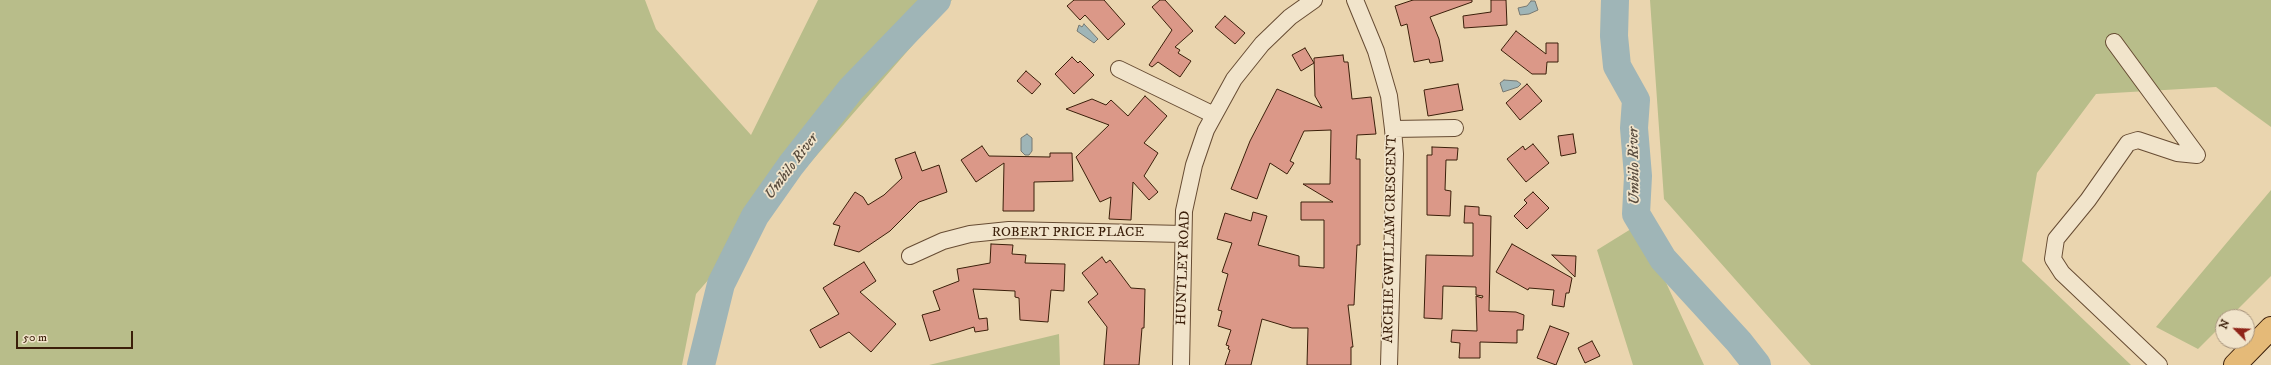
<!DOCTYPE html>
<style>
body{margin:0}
#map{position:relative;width:2271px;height:365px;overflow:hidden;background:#ead5af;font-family:"IM FELL DW Pica",serif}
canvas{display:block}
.north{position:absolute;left:2215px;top:309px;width:40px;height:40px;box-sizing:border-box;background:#f1e4cb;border:1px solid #a8957e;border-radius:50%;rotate:294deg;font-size:11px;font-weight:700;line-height:16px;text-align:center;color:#3b1f0a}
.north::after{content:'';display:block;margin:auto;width:14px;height:18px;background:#8f2418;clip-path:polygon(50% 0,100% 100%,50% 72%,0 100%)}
.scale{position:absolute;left:16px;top:331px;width:117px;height:18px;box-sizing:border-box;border:2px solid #3b1f0a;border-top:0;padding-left:5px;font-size:12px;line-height:14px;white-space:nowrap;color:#3b1f0a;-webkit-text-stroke:3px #f1e4cb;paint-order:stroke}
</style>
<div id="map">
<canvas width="2271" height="365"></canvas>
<div class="north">N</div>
<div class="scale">50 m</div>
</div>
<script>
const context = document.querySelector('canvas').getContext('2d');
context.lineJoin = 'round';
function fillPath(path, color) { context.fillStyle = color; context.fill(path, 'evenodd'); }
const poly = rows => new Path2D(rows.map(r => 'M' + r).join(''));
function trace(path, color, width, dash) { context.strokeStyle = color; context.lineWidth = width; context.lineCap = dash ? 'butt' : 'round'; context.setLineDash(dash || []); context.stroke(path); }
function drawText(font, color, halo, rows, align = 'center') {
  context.font = font + ' "IM FELL DW Pica",serif'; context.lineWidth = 3.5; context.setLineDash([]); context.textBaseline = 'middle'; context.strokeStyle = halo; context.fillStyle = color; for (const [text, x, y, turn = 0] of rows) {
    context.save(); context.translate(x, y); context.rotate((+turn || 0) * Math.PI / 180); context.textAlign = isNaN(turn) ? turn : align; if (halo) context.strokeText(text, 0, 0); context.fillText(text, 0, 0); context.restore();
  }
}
const green = poly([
 [0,0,645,0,656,29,751,135,818,0,952,0,696,294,682,365,0,365],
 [1650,0,2271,0,2271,127,2216,87,2096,94,2037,173,2022,261,2131,365,1811,365,1664,199],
 [2271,190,2271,276,2230,317,2223,317,2223,324,2198,349,2156,327],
 [1639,224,1704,365,1633,365,1597,250],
 [1059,334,1060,365,929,365]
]);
const water = poly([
 [1531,1,1535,1,1538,10,1529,14,1520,15,1518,8,1527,6,1531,1],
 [1084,24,1098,39,1094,43,1077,31,1079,25,1082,27,1084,24],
 [1504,80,1517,81,1521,84,1518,87,1503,92,1500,83,1504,80],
 [1027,134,1032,138,1032,151,1029,155,1025,155,1021,151,1021,138,1027,134]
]);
const river = poly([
 [1615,0,1614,36,1617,66,1636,100,1634,128,1638,176,1636,214,1663,259,1739,342,1757,365],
 [701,365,721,284,755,216,791,165,851,89,937,0]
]);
const building = poly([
 [1074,0,1104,0,1125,24,1108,40,1085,15,1080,20,1067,6,1074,0],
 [1160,0,1165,0,1193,31,1175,47,1180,50,1178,53,1191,61,1180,77,1158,62,1152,67,1149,65,1172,30,1152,7,1160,0],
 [1413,0,1472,0,1472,2,1430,17,1439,39,1443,61,1430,63,1429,59,1414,62,1407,24,1401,26,1395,6,1413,0],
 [1491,0,1506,0,1507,25,1464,28,1463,16,1491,12,1491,0],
 [1225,16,1245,33,1235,44,1215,27,1225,16],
 [1516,31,1546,54,1546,43,1558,43,1558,62,1547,62,1546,74,1532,74,1501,50,1516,31],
 [1305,48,1314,63,1301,71,1292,55,1305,48],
 [1343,55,1344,62,1348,62,1352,99,1371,97,1376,134,1357,135,1356,159,1360,159,1360,245,1357,245,1354,305,1348,305,1353,347,1351,347,1351,365,1307,365,1308,328,1292,328,1262,319,1251,365,1225,365,1230,350,1228,349,1229,346,1226,345,1231,330,1218,326,1222,311,1218,310,1228,274,1222,272,1232,243,1217,239,1225,213,1251,221,1253,212,1267,216,1258,245,1299,256,1299,266,1324,268,1324,220,1301,220,1301,202,1333,202,1303,184,1330,184,1331,130,1304,131,1290,161,1294,163,1287,174,1270,163,1257,199,1231,189,1250,141,1277,89,1322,108,1315,96,1314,58,1343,55],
 [1072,57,1078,63,1080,61,1094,75,1074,94,1055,74,1072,57],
 [1026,71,1041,84,1032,94,1017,81,1026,71],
 [1458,84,1463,110,1428,116,1424,90,1458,84],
 [1527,84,1542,101,1520,120,1506,103,1527,84],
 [1145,96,1167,116,1144,143,1158,153,1144,176,1158,192,1149,200,1133,182,1131,220,1109,219,1111,197,1100,202,1076,157,1109,125,1066,109,1092,99,1106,105,1111,100,1128,116,1145,96],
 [1573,134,1576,153,1561,156,1558,136,1573,134],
 [1533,144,1549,163,1526,182,1507,159,1523,146,1525,150,1533,144],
 [982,146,989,156,1050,157,1050,153,1072,153,1073,181,1034,182,1034,211,1003,211,1004,163,976,182,961,160,982,146],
 [1432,147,1458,148,1457,160,1446,160,1445,190,1451,191,1450,216,1427,215,1427,155,1432,155,1432,147],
 [915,152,922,171,939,165,947,192,919,202,890,231,859,252,834,245,840,226,833,224,855,192,863,197,868,205,884,195,902,178,895,159,915,152],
 [1533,192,1549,208,1527,229,1514,216,1527,203,1524,200,1533,192],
 [1465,206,1479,207,1479,215,1491,216,1489,311,1516,312,1524,315,1523,330,1517,330,1517,343,1480,342,1480,358,1459,358,1460,343,1451,342,1452,330,1477,331,1476,296,1482,298,1483,296,1476,295,1476,287,1443,286,1442,319,1424,318,1426,255,1473,256,1473,223,1464,223,1465,206],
 [991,244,1013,245,1012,254,1026,255,1025,263,1065,264,1064,291,1051,290,1048,322,1020,320,1019,298,1015,297,1015,291,973,289,979,319,987,318,988,330,975,332,974,327,930,341,922,315,940,310,933,291,959,281,957,269,990,263,991,244],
 [1512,244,1572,278,1569,293,1566,293,1564,307,1552,305,1554,290,1529,288,1528,290,1496,272,1512,244],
 [1552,255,1576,256,1575,277,1552,255],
 [1102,257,1106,263,1110,260,1131,288,1145,289,1144,328,1142,328,1139,365,1104,365,1107,327,1088,302,1098,294,1082,273,1102,257],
 [864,262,876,281,860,292,896,324,871,352,849,332,820,348,810,330,839,314,823,288,864,262],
 [1550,326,1569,333,1556,365,1537,358,1550,326],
 [1592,341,1600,356,1585,363,1578,348,1592,341]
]);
const minor = poly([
 [1355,0,1376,51,1389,96,1393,129,1395,154,1389,365],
 [2114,42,2197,155,2177,153,2138,140,2128,143,2088,200,2056,239,2053,259,2062,273,2159,365],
 [1119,69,1214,115],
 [1393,129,1455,128],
 [910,256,943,241,970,234,1009,230,1183,234],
 [1181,365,1184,211,1194,165,1206,130,1234,79,1262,44,1290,17,1314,0]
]);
const highway = poly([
 [2235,365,2271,328]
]);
const streetNames = [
 ["ROBERT PRICE PLACE",1068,233],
 ["ARCHIE GWILLAM CRESCENT",1391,239,-89],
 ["HUNTLEY ROAD",1184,268,-88]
];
const waterNames = [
 ["Umbilo River",1635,166,-91],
 ["Umbilo River",792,167,-53]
];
fillPath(green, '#b8bd8a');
fillPath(water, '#9fb5b7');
trace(water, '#777972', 1);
trace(river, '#9fb5b7', 28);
fillPath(building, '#db9888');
trace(building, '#3b1f0a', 1);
trace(minor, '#674c33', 18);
trace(highway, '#3b1f0a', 24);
trace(minor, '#f1e4cb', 16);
trace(highway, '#e5ba78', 22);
drawText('14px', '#3b1f0a', '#f1e4cb', streetNames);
drawText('italic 15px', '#594c3e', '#f1e4cb', waterNames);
</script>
